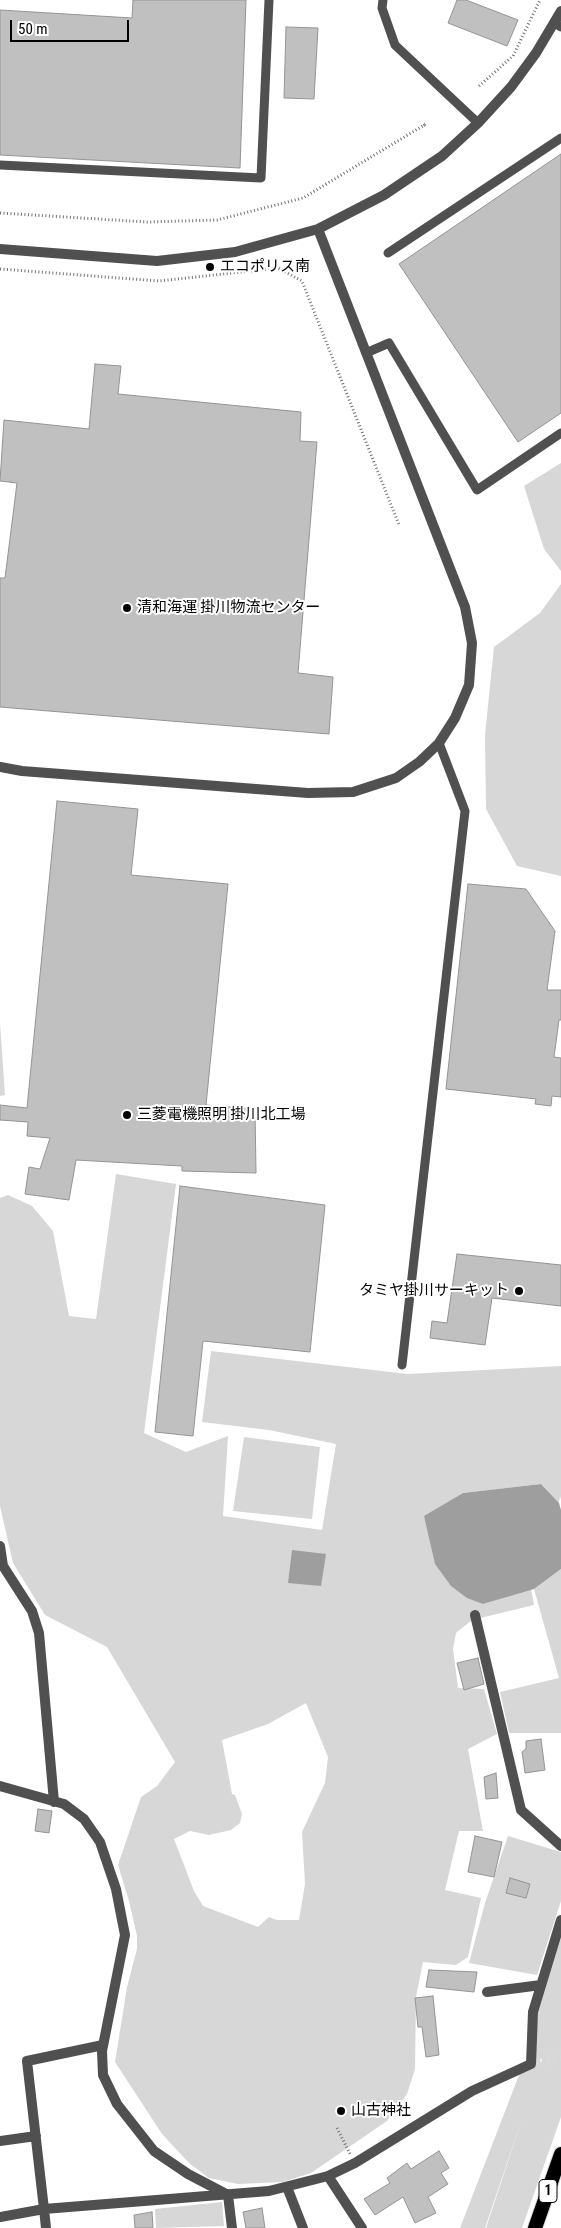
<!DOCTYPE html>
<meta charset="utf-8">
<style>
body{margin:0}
#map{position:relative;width:561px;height:2228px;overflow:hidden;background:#fff;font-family:"Roboto Condensed",sans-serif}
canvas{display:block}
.scale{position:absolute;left:10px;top:20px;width:119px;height:22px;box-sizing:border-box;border:2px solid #000;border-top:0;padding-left:6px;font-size:15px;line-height:18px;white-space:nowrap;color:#000;-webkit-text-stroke:4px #fff;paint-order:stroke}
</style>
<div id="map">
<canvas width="561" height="2228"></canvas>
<div class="scale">50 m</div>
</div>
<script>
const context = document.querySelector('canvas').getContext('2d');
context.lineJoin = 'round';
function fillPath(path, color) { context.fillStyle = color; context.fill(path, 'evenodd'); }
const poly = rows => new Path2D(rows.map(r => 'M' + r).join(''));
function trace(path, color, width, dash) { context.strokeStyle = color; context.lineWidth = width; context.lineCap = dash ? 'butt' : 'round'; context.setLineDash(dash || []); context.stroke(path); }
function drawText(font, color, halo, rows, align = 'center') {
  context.font = font + ' "Roboto Condensed","Noto Sans JP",sans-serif'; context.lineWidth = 4; context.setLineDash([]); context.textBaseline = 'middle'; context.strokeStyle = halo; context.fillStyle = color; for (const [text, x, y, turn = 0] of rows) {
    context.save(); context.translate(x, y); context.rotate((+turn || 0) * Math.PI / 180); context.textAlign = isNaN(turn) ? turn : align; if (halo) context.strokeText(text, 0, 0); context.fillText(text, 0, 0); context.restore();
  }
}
const green = poly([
 [561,463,561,571,544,549,524,486],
 [561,584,561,876,517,866,486,809,485,735,494,647,540,613],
 [0,1023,5,1095,0,1096],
 [116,1174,176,1184,144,1433,186,1452,228,1436,223,1516,322,1530,336,1444,269,1430,202,1422,211,1351,407,1374,561,1366,561,1500,560,1496,559,1503,541,1484,463,1493,424,1517,483,1604,531,1589,534,1605,472,1620,456,1633,453,1649,458,1688,484,1689,497,1734,468,1749,483,1831,459,1831,445,1890,481,1898,468,1957,456,1965,423,1962,416,1997,415,2069,407,2094,387,2121,311,2173,283,2182,238,2184,209,2178,190,2164,162,2134,115,2062,127,1987,137,1949,137,1936,129,1901,118,1865,141,1797,157,1786,175,1762,107,1647,45,1615,13,1563,0,1506,0,1198,8,1195,32,1206,53,1231,69,1316,96,1319],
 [306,1703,328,1757,325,1783,302,1832,305,1884,299,1920,277,1920,269,1917,258,1927,203,1906,194,1891,174,1839,190,1831,209,1835,231,1830,240,1823,242,1814,235,1795,232,1794,222,1740,268,1724],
 [244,1437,320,1447,312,1519,233,1511],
 [561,1569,561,1733,509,1733,500,1692,559,1678,534,1589],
 [508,1836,561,1852,561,1901,537,1975,469,1963,485,1903],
 [561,1938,561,2117,522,2228,486,2228,522,2119,485,2228,460,2228,521,2070,541,2064,542,2059,533,2061,538,2013],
 [222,2202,224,2226,156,2228,155,2209]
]);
const water = poly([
 [541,1484,559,1503,561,1510,561,1569,534,1589,483,1604,467,1598,451,1586,435,1564,424,1516,463,1493],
 [292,1550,326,1554,321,1586,288,1583]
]);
const building = poly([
 [133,0,246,0,240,168,0,155,0,10,132,18,133,0],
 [457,0,466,0,518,20,507,46,448,23,457,0],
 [286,27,318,28,314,99,284,98,286,27],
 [561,154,561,413,518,442,399,264,561,154],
 [95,364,121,366,118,394,301,412,300,441,317,442,298,673,333,677,329,734,0,707,0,578,5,578,17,483,0,481,4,420,89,429,95,364],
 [57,801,138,809,131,875,228,884,206,1105,255,1109,256,1173,182,1171,182,1166,76,1160,69,1200,25,1194,29,1167,40,1169,50,1138,27,1136,28,1122,0,1120,0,1105,27,1108,57,801],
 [468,884,526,889,555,931,547,990,561,990,561,1020,559,1020,554,1057,561,1058,561,1097,552,1096,551,1106,535,1104,536,1099,446,1089,468,884],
 [180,1186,325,1205,310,1352,203,1341,193,1436,155,1432,180,1186],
 [457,1254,561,1265,561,1306,492,1298,485,1345,430,1338,432,1321,447,1323,457,1254],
 [478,1658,484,1684,464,1690,457,1663,478,1658],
 [541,1739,545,1770,525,1773,522,1752,526,1749,526,1741,541,1739],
 [496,1773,498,1798,486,1799,484,1777,496,1773],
 [38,1809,52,1811,49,1833,35,1831,38,1809],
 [475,1836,502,1842,494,1877,468,1872,475,1836],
 [510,1878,530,1884,526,1898,506,1893,510,1878],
 [429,1970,477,1972,474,1992,426,1987,429,1970],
 [433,1996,439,2055,426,2057,422,2027,418,2027,415,1998,433,1996],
 [439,2151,449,2168,441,2173,448,2184,428,2197,436,2213,415,2223,403,2197,375,2215,364,2199,390,2183,387,2178,407,2163,411,2169,439,2151],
 [262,2208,265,2228,246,2228,243,2212,262,2208],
 [152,2212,153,2228,135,2228,134,2215,152,2212]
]);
const minorTunnel = poly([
 [531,2064,561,2057]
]);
const path = poly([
 [479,86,513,56,540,0],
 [0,213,147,222,217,220,303,198,426,124,423,126],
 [0,269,159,281,278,268,302,281,399,525],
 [337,2128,350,2154]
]);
const service = poly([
 [383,0,382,8,395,45,478,123],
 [555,23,561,27],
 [0,165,261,178,269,0],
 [388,253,561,138],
 [366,353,389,343,477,490,561,433],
 [402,1365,465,811,439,743]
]);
const minor = poly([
 [0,1546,3,1566,32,1611,39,1633,54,1802],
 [475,1615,521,1810,561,1846],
 [0,1786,64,1804,84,1819,100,1842,116,1889,125,1935,102,2051,103,2075,117,2104,154,2151,188,2174,228,2195,232,2228],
 [487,1992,541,1985],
 [0,2141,36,2136],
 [328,2176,362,2228],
 [287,2187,303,2228],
 [0,2217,44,2209,27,2061,103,2045],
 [46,2228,44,2209,269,2191,328,2176,355,2163,472,2091,531,2064,533,2012,561,1920]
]);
const tertiary = poly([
 [0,249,157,261,235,252,318,229,384,195,442,156,478,123,511,87,536,53,561,11],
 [0,767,22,771,308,793,353,792,396,778,419,762,439,743,455,718,469,685,472,643,465,607,318,229]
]);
const trunk = poly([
 [535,2228,561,2154]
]);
const markers = [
 [210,267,5,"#000"],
 [127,608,5,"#000"],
 [127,1115,5,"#000"],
 [519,1291,5,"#000"],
 [341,2111,5,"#000"]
];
const shields = [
 [548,2191,18]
];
const shieldNames = [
 ["1",548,2191]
];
const poiNames = [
 ["エコポリス南",220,267],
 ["清和海運 掛川物流センター",137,608],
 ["三菱電機照明 掛川北工場",137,1115],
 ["タミヤ掛川サーキット",509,1291,"right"],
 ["山古神社",351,2111]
];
fillPath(green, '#d7d7d7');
fillPath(water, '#9e9e9e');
fillPath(building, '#c0c0c0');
trace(building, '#949494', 1);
trace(minorTunnel, '#d9d9d9', 10, [10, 5]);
trace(trunk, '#dbdbdb', 16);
trace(path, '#727272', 3, [1, 2.5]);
trace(service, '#505050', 9);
trace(minor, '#505050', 10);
trace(tertiary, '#505050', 10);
trace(trunk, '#000', 14);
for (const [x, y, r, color] of markers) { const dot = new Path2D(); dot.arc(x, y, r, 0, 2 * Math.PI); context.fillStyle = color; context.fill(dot); trace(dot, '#fff', 2); }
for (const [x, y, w] of shields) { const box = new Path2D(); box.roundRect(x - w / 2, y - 11.5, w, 23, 4); context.fillStyle = '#fff'; context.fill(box); trace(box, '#000', 1); }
drawText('bold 14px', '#000', null, shieldNames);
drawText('15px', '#000', '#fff', poiNames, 'left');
</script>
